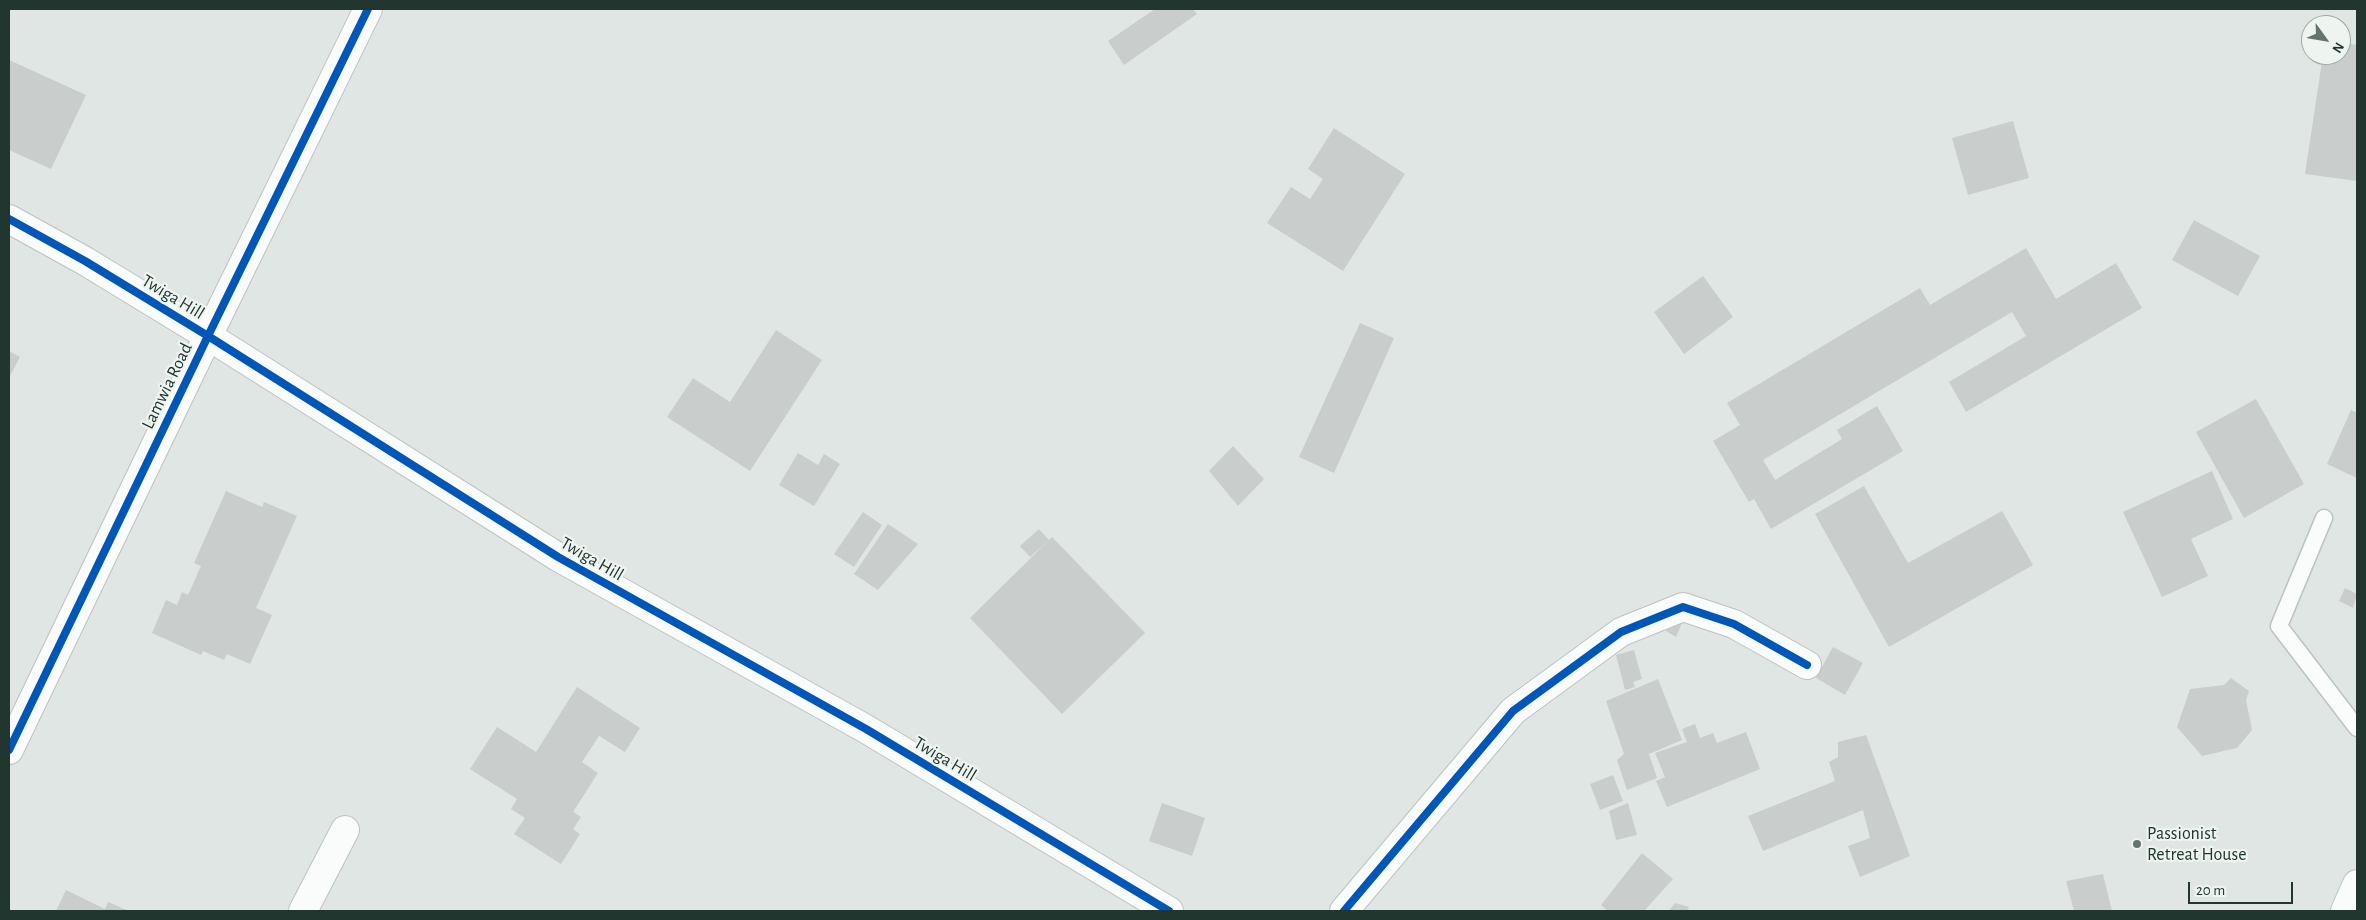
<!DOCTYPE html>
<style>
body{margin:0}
#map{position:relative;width:2366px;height:920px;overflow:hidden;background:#e0e6e3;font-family:"Alegreya Sans",sans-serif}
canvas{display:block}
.frame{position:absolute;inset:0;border:10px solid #21362f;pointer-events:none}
.north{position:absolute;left:2301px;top:15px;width:50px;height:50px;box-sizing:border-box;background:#eef5f1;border:1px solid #9ca9a3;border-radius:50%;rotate:122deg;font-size:14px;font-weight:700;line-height:20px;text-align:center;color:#21362f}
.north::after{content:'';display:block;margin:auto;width:18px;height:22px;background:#64746e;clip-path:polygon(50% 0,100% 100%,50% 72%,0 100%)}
.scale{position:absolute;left:2188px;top:882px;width:105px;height:22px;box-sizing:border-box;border:2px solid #21362f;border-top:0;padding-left:6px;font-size:15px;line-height:18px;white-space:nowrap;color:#21362f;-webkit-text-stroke:4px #eef5f1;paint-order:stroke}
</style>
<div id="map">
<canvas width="2366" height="920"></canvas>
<div class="frame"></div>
<div class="north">N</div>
<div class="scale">20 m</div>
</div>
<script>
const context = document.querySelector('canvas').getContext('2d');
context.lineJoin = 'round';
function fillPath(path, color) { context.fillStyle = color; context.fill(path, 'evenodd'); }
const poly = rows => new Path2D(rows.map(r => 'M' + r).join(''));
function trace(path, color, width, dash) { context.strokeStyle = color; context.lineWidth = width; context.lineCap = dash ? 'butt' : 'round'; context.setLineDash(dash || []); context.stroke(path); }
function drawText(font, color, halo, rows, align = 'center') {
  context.font = font + ' "Alegreya Sans",sans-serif'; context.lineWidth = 4.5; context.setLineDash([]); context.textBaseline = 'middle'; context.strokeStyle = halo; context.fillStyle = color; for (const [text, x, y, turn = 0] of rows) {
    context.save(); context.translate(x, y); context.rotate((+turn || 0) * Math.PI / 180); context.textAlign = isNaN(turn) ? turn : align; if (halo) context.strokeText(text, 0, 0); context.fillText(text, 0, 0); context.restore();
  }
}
const building = poly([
 [1155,9,1193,9,1197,14,1124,65,1108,41],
 [2341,42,2357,45,2357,181,2305,174,2323,55,2341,55],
 [9,60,86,95,51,169,9,150],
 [2013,121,2029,178,1968,195,1952,138],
 [1334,128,1405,174,1343,271,1267,223,1291,187,1310,199,1323,179,1308,169],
 [2194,220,2260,256,2238,296,2172,260],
 [2026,248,2056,299,2116,263,2142,308,1966,412,1949,382,2026,336,2012,312,1763,460,1775,480,1842,439,1837,430,1877,406,1903,451,1771,529,1754,499,1749,502,1713,441,1740,425,1727,403,1920,288,1930,305],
 [1703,276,1733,317,1684,354,1654,312],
 [1360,323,1394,338,1334,473,1299,457],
 [776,330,822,360,750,471,667,417,693,378,730,402],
 [9,351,20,357,9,378],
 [2256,399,2304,484,2244,518,2196,432],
 [2351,410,2357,413,2357,478,2327,464],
 [1233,446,1264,479,1238,506,1209,471],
 [798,453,818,465,824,454,840,464,814,506,779,485],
 [2212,471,2233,519,2191,539,2208,576,2162,597,2123,512],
 [1864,486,1908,563,2002,511,2033,565,1889,647,1815,514],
 [226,491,262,507,264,502,297,516,256,608,272,615,250,664,227,654,224,660,203,651,201,655,152,633,166,600,177,605,182,592,188,595,201,566,194,563],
 [863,512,882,525,854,567,834,554],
 [888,524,918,544,878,590,854,574],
 [1039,529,1049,540,1030,557,1020,546],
 [1052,537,1145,633,1062,714,970,618],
 [2345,588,2357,594,2353,608,2339,601],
 [1673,615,1683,621,1676,637,1666,631],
 [1833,647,1863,663,1845,695,1816,678],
 [1634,650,1642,679,1633,682,1635,687,1625,690,1616,655],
 [2231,678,2249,691,2246,700,2252,730,2237,748,2202,756,2177,727,2190,689,2224,685],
 [1658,679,1682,740,1649,754,1657,778,1627,790,1617,760,1624,754,1606,701],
 [577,687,640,728,625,752,599,736,582,762,598,773,573,812,581,817,573,829,580,834,561,864,514,834,525,818,511,809,517,799,470,769,497,727,536,752],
 [1695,724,1700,738,1713,733,1717,743,1746,732,1760,769,1667,807,1656,781,1665,777,1655,753,1687,742,1682,729],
 [1866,735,1910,856,1860,877,1848,846,1870,838,1863,810,1763,851,1748,816,1835,781,1829,762,1838,757,1838,742],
 [1613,775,1623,801,1600,810,1590,784],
 [1162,803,1205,818,1192,856,1149,841],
 [1628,803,1637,835,1616,840,1609,811],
 [1642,853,1673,879,1644,911,1608,911,1601,905],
 [2103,874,2112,911,2074,911,2066,881],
 [66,890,105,909,108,902,129,911,56,911],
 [1675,903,1689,907,1687,911,1669,911]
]);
const lane = poly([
 [2324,518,2279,626,2357,728]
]);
const street = poly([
 [9,219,85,261,208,336,558,557,866,729,1169,911],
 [9,750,208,336,368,9],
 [303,911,345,830],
 [1344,911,1513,711,1621,632,1683,607,1734,624,1807,665]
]);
const secondary = poly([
 [2345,911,2357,884]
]);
const cycleway = poly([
 [9,219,85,261,208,336,558,557,866,729,1169,911],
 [9,750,208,336,368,9],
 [1344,911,1513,711,1621,632,1683,607,1734,624,1807,665]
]);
const markers = [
 [2137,844,5,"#64746e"]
];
const streetNames = [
 ["Twiga Hill",173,297,31],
 ["Lamwia Road",167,386,-64],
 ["Twiga Hill",592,559,30],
 ["Twiga Hill",945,759,31]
];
const poiNames = [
 ["Passionist",2147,834],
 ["Retreat House",2147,855]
];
fillPath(building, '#c9cecc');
trace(lane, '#bdc3c0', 19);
trace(street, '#bdc3c0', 30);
trace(secondary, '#bdc3c0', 30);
trace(lane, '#fafbfb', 16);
trace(street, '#fafbfb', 28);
trace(secondary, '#fafbfb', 28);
trace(cycleway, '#0057b8', 8);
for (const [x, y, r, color] of markers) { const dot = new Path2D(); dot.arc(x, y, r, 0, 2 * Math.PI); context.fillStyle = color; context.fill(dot); trace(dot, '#eef5f1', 2); }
drawText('18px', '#21362f', '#eef5f1', streetNames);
drawText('18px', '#21362f', '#eef5f1', poiNames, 'left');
</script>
